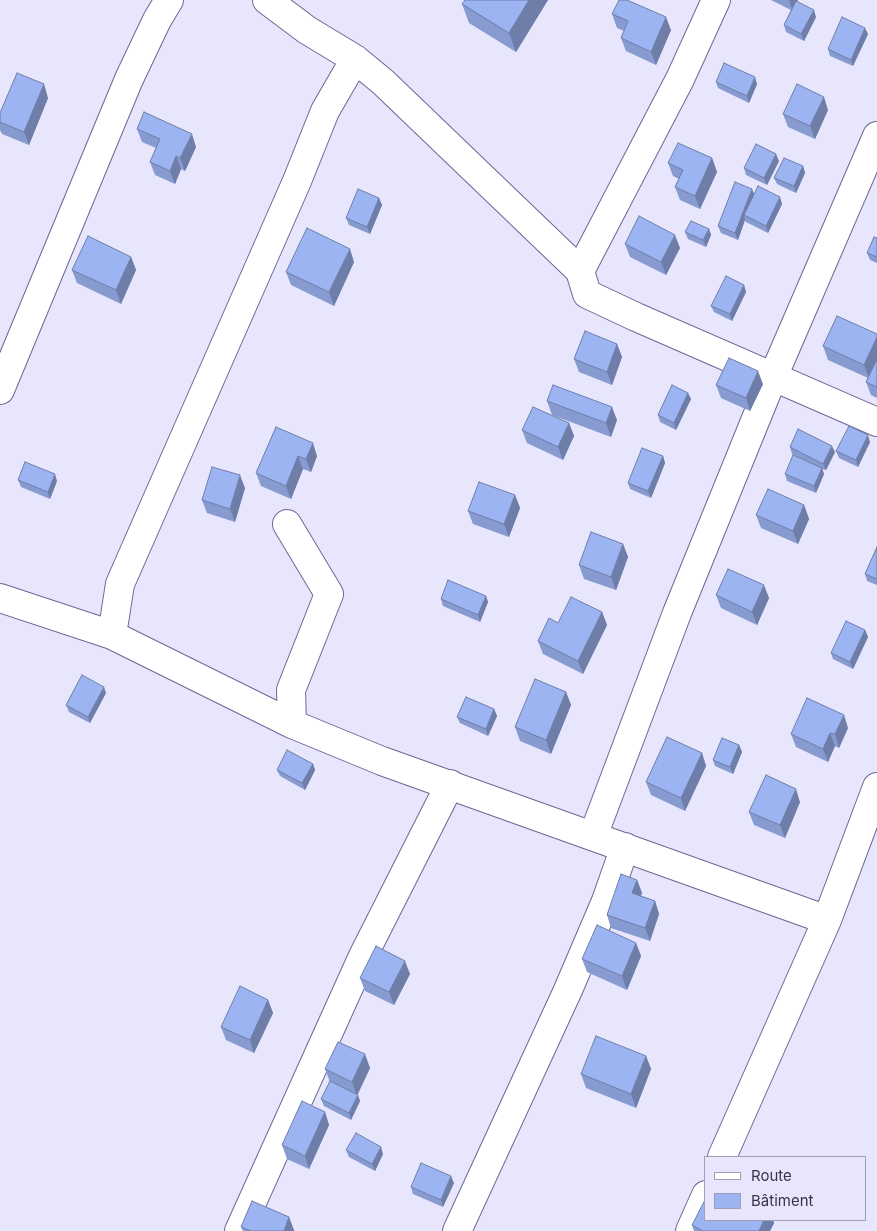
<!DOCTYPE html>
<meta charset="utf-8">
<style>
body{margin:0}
#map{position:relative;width:877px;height:1231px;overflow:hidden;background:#e7e6fc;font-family:Inter,sans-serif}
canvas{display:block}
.legend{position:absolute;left:704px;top:1156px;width:162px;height:65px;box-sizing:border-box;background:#e7e6fc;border:1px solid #a19fb5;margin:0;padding:6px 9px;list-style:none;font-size:15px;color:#37354a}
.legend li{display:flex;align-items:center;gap:10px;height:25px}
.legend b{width:25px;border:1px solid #a19fb5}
</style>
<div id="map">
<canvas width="877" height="1231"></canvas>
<ul class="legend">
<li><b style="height:6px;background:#fff"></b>Route</li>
<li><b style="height:14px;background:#9db4f2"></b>Bâtiment</li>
</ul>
</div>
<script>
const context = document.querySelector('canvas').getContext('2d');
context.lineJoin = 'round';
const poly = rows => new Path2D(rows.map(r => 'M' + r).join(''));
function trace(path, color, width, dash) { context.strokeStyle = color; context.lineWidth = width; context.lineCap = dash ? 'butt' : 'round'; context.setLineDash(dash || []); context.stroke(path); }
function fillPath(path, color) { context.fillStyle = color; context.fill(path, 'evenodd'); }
const minor = poly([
 [267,0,307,30,355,59,383,82,580,271,587,294,636,317,877,422],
 [580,271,680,79,716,0],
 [0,390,129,79,157,20,169,0],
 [287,524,329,594,291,690,292,724],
 [0,598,112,635,292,724,382,761,827,920],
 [112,635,120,584,297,181,325,111,355,59],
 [593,836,677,613,773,377,877,136],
 [722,1157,827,920,877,787],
 [239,1231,363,956,450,784],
 [457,1231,568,990,606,901,625,847],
 [690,1231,706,1195]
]);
const wall = poly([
 [548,0,516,52,469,23,462,4],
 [771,0,798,0,797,1,816,17,804,41,786,32,784,25,791,10],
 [612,14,671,30,656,65,626,51,621,38,624,31,617,28],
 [868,34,853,66,830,56,828,49],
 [716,82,757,84,749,103,718,88],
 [48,98,29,145,2,134,0,130,0,113],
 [828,110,815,139,788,127,783,114],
 [137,129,196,147,185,171,181,169,175,184,155,175,150,162,156,148,142,142],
 [712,158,717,172,700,209,680,200,675,187,679,179,673,176,668,163],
 [779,161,767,185,746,175,744,168],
 [803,166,805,173,796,193,777,184,774,178],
 [754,194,782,204,768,233,746,222,745,220,738,240,721,233,718,226],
 [379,198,382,205,370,234,349,225,346,218],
 [709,229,711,235,706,247,688,239,685,232],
 [877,238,877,263,870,260,867,253],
 [625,244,680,248,666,275,630,257],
 [131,257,136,270,121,304,77,283,72,270],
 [354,262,334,306,291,285,286,272],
 [744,285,746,292,732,321,714,312,711,306],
 [877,334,877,398,871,395,866,382,868,378,828,360,823,346],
 [617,344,622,357,612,385,579,372,574,359],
 [763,384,750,411,721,398,716,385],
 [688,393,691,399,676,430,660,422,658,415],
 [547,401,617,420,611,437,552,415],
 [569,423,574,436,563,460,527,443,522,430],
 [276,427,317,456,311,472,303,469,291,499,261,486,256,473],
 [870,442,858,467,839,458,836,451],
 [790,447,835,452,826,470,822,469,824,474,816,493,787,481,785,474,810,463,792,454],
 [663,456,665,463,651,498,630,489,628,483],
 [18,480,57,481,50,499,21,487],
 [245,488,235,522,207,513,202,500],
 [515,495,520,508,509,537,473,524,468,511],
 [804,505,809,519,798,544,761,528,756,515],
 [623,544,628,557,616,590,584,579,579,565],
 [877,547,877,585,867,581,865,574],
 [716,595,769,598,757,625,721,608],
 [486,596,488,602,480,622,443,606,441,599],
 [602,612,607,625,583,674,543,654,538,641,558,623],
 [865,630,868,637,853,669,833,659,831,653],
 [566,692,571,705,551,754,520,741,515,727],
 [106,693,90,723,69,712,66,705],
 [494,709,497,716,488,736,460,723,457,717],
 [848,728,839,748,835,746,828,762,796,747,791,734],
 [739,745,742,752,733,774,715,766,713,760],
 [702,753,706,766,685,811,651,795,646,782],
 [313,764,315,770,305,790,280,776,277,770],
 [800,802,785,838,754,825,749,812],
 [637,880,642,893,641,896,655,901,659,914,650,941,611,928,607,915],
 [636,943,641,956,627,990,587,972,582,959],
 [410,974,394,1005,365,991,360,978],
 [268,1000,273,1013,254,1053,226,1040,221,1027],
 [646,1056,651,1069,636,1108,586,1088,581,1074],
 [370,1068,357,1095,360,1101,351,1120,324,1106,321,1099,330,1082,325,1069],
 [325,1112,329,1125,309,1169,287,1159,282,1145],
 [346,1150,383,1154,375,1171,349,1157],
 [454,1183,443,1207,413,1194,411,1187],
 [289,1217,294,1231,243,1231,241,1227],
 [706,1220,773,1220,774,1223,770,1231,694,1231,692,1225]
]);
const shadedWall = poly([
 [529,0,548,0,516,52,509,33],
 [789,0,798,0,793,11],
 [814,10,816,17,804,41,801,34],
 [666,17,671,30,656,65,651,52],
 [865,28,868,34,853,66,851,60],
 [755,77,757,84,749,103,747,96],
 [44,84,48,98,29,145,24,132],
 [824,97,828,110,815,139,810,126],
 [192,134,196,147,185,171,180,158],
 [776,154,779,161,767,185,764,178],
 [176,156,181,169,175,184,170,171],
 [712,158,717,172,700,209,695,196],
 [803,166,805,173,796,193,794,186],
 [752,189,755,196,744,215,745,220,738,240,735,233],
 [780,197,782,204,768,233,766,226],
 [379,198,382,205,370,234,367,227],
 [709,229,711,235,706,247,703,240],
 [675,235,680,248,666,275,661,262],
 [350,249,354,262,334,306,329,292],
 [131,257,136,270,121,304,116,290],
 [744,285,746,292,732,321,730,314],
 [877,337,877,361,869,378,864,365],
 [617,344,622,357,612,385,607,372],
 [758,371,763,384,750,411,746,398],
 [688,393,691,399,676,430,674,423],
 [612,407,617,420,611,437,606,423],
 [569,423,574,436,563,460,558,447],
 [868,435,870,442,858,467,856,460],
 [313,443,317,456,311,472,306,459],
 [832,446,835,452,826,470,823,464],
 [298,456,303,469,291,499,286,486],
 [663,456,665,463,651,498,648,491],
 [822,468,824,474,816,493,814,486],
 [55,474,57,481,50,499,48,492],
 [240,475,245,488,235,522,230,509],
 [515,495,520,508,509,537,504,524],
 [804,505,809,519,798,544,793,531],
 [623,544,628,557,616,590,611,577],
 [764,585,769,598,757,625,752,612],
 [486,596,488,602,480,622,478,615],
 [602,612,607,625,583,674,578,661],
 [865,630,868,637,853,669,850,662],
 [104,687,106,693,90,723,88,717],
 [566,692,571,705,551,754,546,740],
 [494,709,497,716,488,736,486,729],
 [844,715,848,728,839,748,835,734],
 [830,733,835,746,828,762,823,749],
 [739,745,742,752,733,774,730,767],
 [702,753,706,766,685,811,681,798],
 [313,764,315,770,305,790,302,783],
 [796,789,800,802,785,838,780,825],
 [637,880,642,893,637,906,632,893],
 [655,901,659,914,650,941,645,928],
 [636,943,641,956,627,990,622,976],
 [405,961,410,974,394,1005,389,992],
 [268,1000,273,1013,254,1053,250,1040],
 [365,1054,370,1068,357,1096,352,1082],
 [646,1056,651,1069,636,1108,631,1094],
 [358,1095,360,1101,351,1120,349,1113],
 [325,1112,329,1125,309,1169,305,1156],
 [381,1147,383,1154,375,1171,372,1164],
 [451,1176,454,1183,443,1207,441,1200],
 [289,1217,294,1230,294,1231,284,1231],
 [764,1220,773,1220,774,1223,770,1231,759,1231]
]);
const building = poly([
 [465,0,529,0,509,33,462,4,465,0],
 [619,0,627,0,666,17,651,52,621,38,628,21,612,14,619,0],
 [796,1,814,10,801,34,784,25,796,1],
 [842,17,865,28,851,60,828,49,842,17],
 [724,63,755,77,747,96,716,82,724,63],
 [17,73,44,84,24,132,0,122,0,113,17,73],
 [797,84,824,97,810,126,783,114,797,84],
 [144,112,192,134,180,158,176,156,170,171,150,162,160,139,137,129,144,112],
 [678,143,712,158,695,196,675,187,683,170,668,163,678,143],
 [756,144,776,154,764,178,744,168,756,144],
 [784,158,803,166,794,186,774,178,784,158],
 [735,182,752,189,735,233,718,226,735,182],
 [758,186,780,197,766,226,744,215,758,186],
 [358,189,379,198,367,227,346,218,358,189],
 [639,216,675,235,661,262,625,244,639,216],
 [691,221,709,229,703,240,685,232,691,221],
 [307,228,350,249,329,292,286,272,307,228],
 [88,236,131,257,116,290,72,270,88,236],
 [874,237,877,238,877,257,867,253,874,237],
 [726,276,744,285,730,314,711,306,726,276],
 [837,316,877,334,877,337,864,365,823,346,837,316],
 [585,331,617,344,607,372,574,359,585,331],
 [729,358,758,371,746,398,716,385,729,358],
 [877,359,877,387,866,382,877,359],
 [553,385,612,407,606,423,547,401,553,385],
 [672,385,688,393,674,423,658,415,672,385],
 [533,407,569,423,558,447,522,430,533,407],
 [849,426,868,435,856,460,836,451,849,426],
 [276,427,313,443,306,459,298,456,286,486,256,473,276,427],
 [798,429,832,446,823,464,790,447,798,429],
 [642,448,663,456,648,491,628,483,642,448],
 [793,455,822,468,814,486,785,474,793,455],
 [25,462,55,474,48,492,18,480,25,462],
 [212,467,240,475,230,509,202,500,212,467],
 [479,482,515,495,504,524,468,511,479,482],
 [768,489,804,505,793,531,756,515,768,489],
 [591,532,623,544,611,577,579,565,591,532],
 [877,547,877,579,865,574,877,547],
 [728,569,764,585,752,612,716,595,728,569],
 [448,580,486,596,478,615,441,599,448,580],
 [571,597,602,612,578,661,538,641,549,618,558,623,571,597],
 [846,621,865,630,850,662,831,653,846,621],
 [82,675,104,687,88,717,66,705,82,675],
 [535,679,566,692,546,740,515,727,535,679],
 [466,697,494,709,486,729,457,717,466,697],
 [807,698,844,715,835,734,830,733,823,749,791,734,807,698],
 [667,737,702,753,681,798,646,782,667,737],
 [722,738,739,745,730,767,713,760,722,738],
 [287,750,313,764,302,783,277,770,287,750],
 [766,775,796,789,780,825,749,812,766,775],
 [621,874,637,880,632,893,655,901,645,928,607,915,621,874],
 [597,925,636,943,622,976,582,959,597,925],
 [376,946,405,961,389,992,360,978,376,946],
 [240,986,268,1000,250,1040,221,1027,240,986],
 [596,1036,646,1056,631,1094,581,1074,596,1036],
 [338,1042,365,1054,352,1082,325,1069,338,1042],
 [330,1081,358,1095,349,1113,321,1099,330,1081],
 [302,1101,325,1112,305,1156,282,1145,302,1101],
 [356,1133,381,1147,372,1164,346,1150,356,1133],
 [421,1163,451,1176,441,1200,411,1187,421,1163],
 [706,1198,706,1220,764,1220,759,1231,703,1231,692,1225,706,1198],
 [252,1201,289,1217,284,1231,251,1231,241,1227,252,1201]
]);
trace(minor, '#6c6796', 30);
trace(minor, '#fff', 28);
fillPath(wall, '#879bd0');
fillPath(shadedWall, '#6e7ea9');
fillPath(building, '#9db4f2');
trace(building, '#6e7ea9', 1);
</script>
